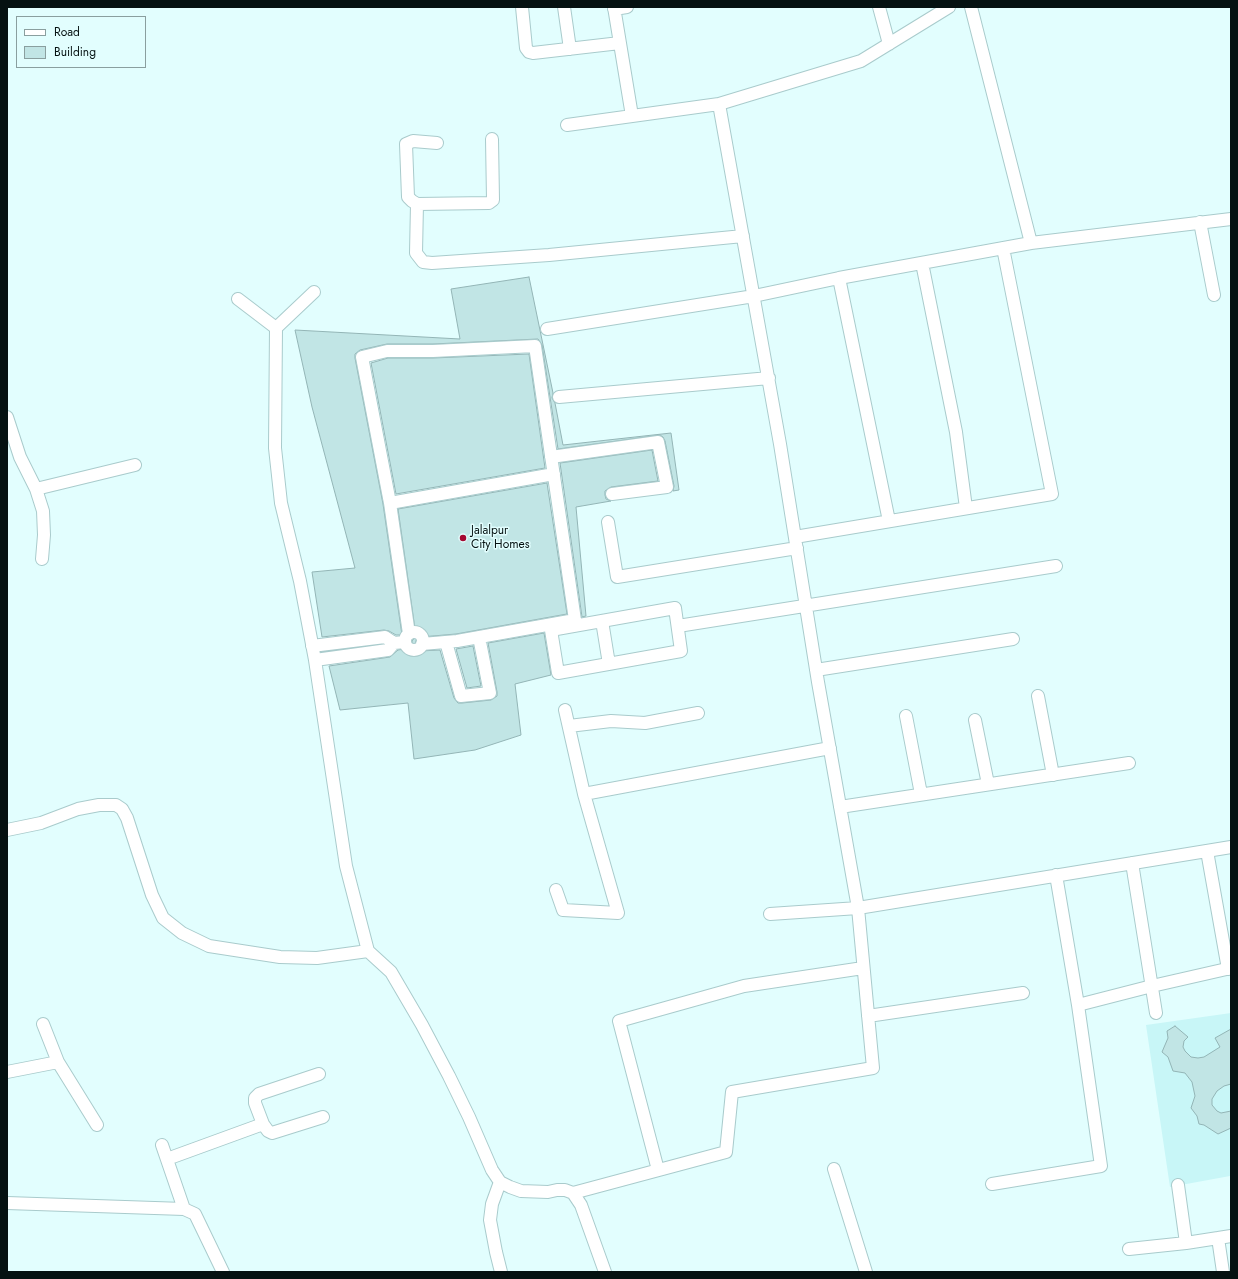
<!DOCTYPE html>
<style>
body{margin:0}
#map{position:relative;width:1238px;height:1279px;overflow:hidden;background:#e2fefe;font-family:Jost,sans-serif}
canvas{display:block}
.frame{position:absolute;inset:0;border:8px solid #051111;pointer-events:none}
.legend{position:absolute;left:16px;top:16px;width:130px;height:52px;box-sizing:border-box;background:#e2fefe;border:1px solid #8a9f9f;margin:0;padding:5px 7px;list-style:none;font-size:12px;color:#051111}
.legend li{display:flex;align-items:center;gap:8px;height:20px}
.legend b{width:20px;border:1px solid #8a9f9f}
</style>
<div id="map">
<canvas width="1238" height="1279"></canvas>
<div class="frame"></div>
<ul class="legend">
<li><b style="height:5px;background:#fff"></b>Road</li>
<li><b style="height:11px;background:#c1e5e5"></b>Building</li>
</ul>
</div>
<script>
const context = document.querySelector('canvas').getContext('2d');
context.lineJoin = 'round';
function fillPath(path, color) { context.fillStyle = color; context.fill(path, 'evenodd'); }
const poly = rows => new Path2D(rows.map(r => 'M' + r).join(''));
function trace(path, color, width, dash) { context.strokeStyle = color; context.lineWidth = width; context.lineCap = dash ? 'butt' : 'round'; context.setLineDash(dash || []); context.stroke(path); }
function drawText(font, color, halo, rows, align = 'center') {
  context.font = font + ' Jost,sans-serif'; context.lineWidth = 3; context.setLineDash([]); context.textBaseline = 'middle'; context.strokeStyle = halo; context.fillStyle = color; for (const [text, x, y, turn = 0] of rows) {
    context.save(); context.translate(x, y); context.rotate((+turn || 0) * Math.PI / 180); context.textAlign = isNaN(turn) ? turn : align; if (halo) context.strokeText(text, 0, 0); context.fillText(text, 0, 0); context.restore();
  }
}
const built = poly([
 [1231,1013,1231,1181,1230,1176,1170,1187,1146,1025]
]);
const building = poly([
 [529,277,553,393,552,398,555,403,563,445,671,433,679,490,673,491,674,486,665,441,663,437,660,435,558,449,542,345,538,339,433,344,387,344,360,350,355,354,355,358,383,504,402,635,396,635,389,631,384,630,322,637,312,572,355,568,312,407,295,330,460,339,451,289,529,277],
 [529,354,545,468,396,494,371,363,388,358,433,358,529,354],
 [652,450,658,481,611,487,605,491,605,495,606,499,611,501,576,507,586,616,582,617,560,463,652,450],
 [547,483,567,614,456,634,421,637,417,638,415,644,416,649,419,651,440,650,454,698,458,703,462,703,491,700,497,696,497,692,488,643,544,633,551,675,515,684,521,735,475,750,414,759,408,703,340,710,329,666,390,657,398,650,410,648,412,645,412,641,416,636,398,509,547,483],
 [473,646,481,686,467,688,456,649,473,646],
 [1175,1026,1188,1037,1184,1041,1183,1047,1185,1051,1191,1057,1198,1058,1204,1057,1220,1047,1215,1038,1231,1029,1231,1084,1224,1086,1217,1091,1212,1099,1212,1105,1217,1111,1221,1113,1231,1111,1231,1128,1218,1134,1204,1125,1199,1124,1197,1116,1191,1108,1195,1096,1192,1082,1185,1073,1173,1071,1168,1057,1162,1052,1168,1038,1167,1031,1175,1026]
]);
const minor = poly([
 [522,7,526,48,529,52,533,53,620,43],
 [564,7,570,49],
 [614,7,632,116],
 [879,7,889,44],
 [614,9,627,7],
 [567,125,719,104],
 [437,143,413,141,406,144,408,197,412,201,417,204,416,253,423,262,432,263,549,255,743,236],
 [417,204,489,203,493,200,492,139],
 [1200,222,1214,295],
 [1031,243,1231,219],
 [922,263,956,432,966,508],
 [839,278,889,521],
 [314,292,276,328,275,448,281,503,300,581,315,660,346,866,368,951,391,972,422,1025,449,1076,469,1117,492,1170,500,1182,510,1187,521,1191,548,1192,557,1190,565,1190,573,1193,581,1205,605,1272],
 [238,299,276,328],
 [547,329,754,296,839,278,1031,243,971,7],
 [559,397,769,378],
 [7,417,20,457,36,489,43,511,44,535,42,559],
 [551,457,658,442,667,487,612,494],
 [36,489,135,465],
 [390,503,554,474],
 [608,522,617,577,797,548],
 [795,537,1052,494,1003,248],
 [675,608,681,651,558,673,551,630,675,608],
 [602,621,609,664],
 [678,626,1056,566],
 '405 641a9 9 0 1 1 18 0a9 9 0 1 1-18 0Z',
 [409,634,390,503,362,357,387,351,433,351,535,346,575,620,457,641,422,644],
 [446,642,461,696,490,693,479,637],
 [312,646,385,637,394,643,405,642],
 [315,660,388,650,394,643],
 [816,670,1013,639],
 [1038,696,1053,775],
 [906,716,921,794],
 [975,720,988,784],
 [569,726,611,721,645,723,698,713],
 [584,794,830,748],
 [840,807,1129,763],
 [7,830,41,823,78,809,99,805,116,805,122,809,127,818,152,895,163,918,182,933,209,946,280,957,317,958,368,951],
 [1207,851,1228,969],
 [1132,863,1156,1013],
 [556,890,563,910,618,913,584,794,565,710],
 [770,914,858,908,1231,847],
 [1078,1005,1152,986,1231,968],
 [868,1016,1023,993],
 [58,1062,97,1125],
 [7,1072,58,1062,43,1024],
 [263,1124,268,1131,272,1133,323,1117],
 [162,1145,184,1209],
 [167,1159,263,1124,255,1103,255,1098,259,1094,319,1074],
 [834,1169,866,1272],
 [658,1170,619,1021,744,986,863,968],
 [500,1182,492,1204,490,1220,496,1252,501,1272],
 [992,1184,1101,1166,1078,1005,1056,875],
 [1178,1185,1186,1243,1231,1236],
 [573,1193,726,1152,732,1092,873,1068,858,908,818,682,780,444,719,104,861,61,949,7],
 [7,1203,184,1209,195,1214,223,1272],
 [1218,1238,1223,1272],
 [1129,1249,1186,1243]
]);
const markers = [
 [463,538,4,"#a50831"]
];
const poiNames = [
 ["Jalalpur",471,531],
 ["City Homes",471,545]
];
fillPath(built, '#c8f6f7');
fillPath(building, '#c1e5e5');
trace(building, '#93b5b6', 1);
trace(minor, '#a9cbcc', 14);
trace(minor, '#fff', 12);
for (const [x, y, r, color] of markers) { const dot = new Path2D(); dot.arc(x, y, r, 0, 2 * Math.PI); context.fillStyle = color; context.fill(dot); trace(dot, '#e2fefe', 1.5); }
drawText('12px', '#051111', '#e2fefe', poiNames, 'left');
</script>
